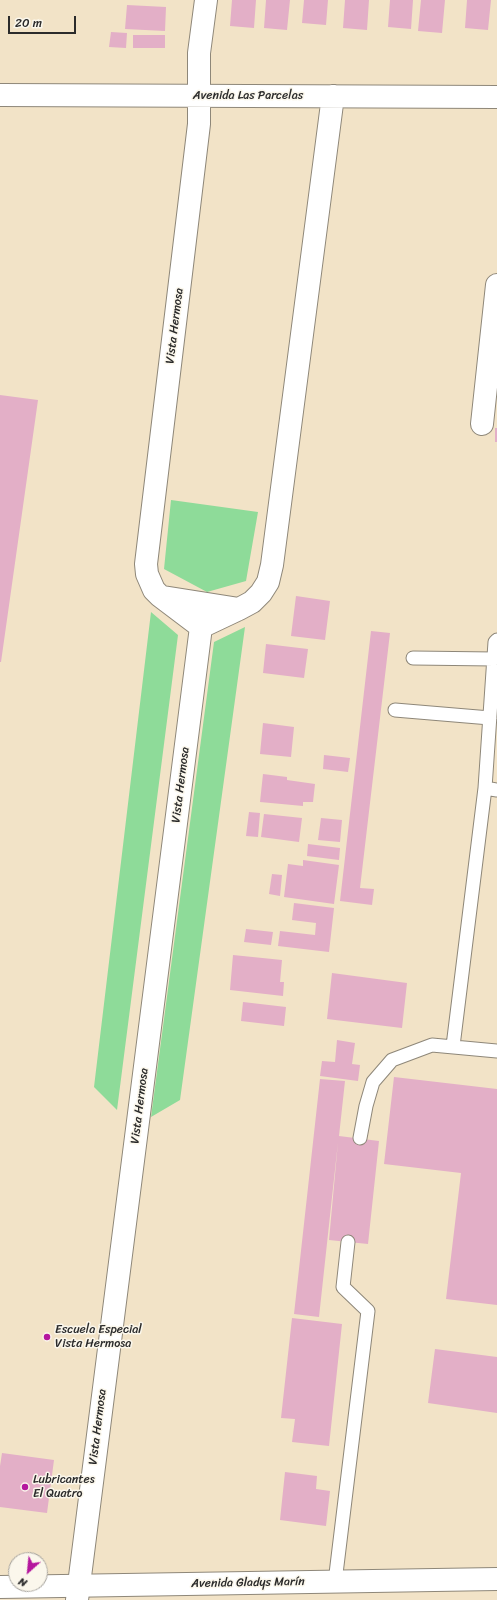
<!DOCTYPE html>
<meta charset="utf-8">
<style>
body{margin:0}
#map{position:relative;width:497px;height:1600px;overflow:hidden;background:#f2e3c7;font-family:Sriracha,sans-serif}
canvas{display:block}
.north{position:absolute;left:8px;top:1552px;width:40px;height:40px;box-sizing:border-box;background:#fbf7ec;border:1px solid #a8a59f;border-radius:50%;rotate:207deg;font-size:11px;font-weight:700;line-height:16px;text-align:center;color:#2b2b2b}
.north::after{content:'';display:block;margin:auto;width:14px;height:18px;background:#b5179e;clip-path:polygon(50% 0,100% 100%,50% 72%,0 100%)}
.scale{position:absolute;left:8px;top:16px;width:68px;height:18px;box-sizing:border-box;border:2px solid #2b2b2b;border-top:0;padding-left:5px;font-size:12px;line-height:14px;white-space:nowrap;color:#2b2b2b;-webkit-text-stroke:3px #fbf7ec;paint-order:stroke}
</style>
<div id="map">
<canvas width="497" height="1600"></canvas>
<div class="north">N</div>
<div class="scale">20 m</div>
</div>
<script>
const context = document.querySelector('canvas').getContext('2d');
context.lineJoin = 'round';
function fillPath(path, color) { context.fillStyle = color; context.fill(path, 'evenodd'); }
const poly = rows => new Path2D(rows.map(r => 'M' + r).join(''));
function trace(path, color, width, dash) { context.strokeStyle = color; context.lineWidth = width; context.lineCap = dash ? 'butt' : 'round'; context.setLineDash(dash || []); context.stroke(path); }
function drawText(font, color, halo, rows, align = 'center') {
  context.font = font + ' Sriracha,sans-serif'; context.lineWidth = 3; context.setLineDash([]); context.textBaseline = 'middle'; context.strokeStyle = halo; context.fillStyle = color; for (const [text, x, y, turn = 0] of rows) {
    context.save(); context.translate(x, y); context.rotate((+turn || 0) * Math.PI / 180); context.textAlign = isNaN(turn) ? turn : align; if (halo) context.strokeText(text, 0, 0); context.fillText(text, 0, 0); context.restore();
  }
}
const green = poly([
 [171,500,258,512,246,581,207,592,164,569],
 [151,612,178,635,117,1110,94,1087],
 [245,627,180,1100,151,1117,214,642]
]);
const building = poly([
 [232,0,256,0,254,28,230,26],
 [266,0,290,0,287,30,264,28],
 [304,0,328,0,326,25,302,23],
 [345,0,369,0,367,30,343,28],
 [390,0,413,0,411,29,388,27],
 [421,0,445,0,442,33,418,31],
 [467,0,491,0,488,30,465,28],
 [127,5,166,7,165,31,125,29],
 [111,32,127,33,126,48,109,47],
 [133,35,165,35,165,48,133,48],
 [0,395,38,400,1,662,0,662],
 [495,428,497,428,497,442,495,442],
 [296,596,330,601,325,640,291,636],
 [371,631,390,633,360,888,374,889,372,905,340,901],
 [266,644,308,649,304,678,263,673],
 [263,723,294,727,291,757,260,754],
 [324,755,350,758,348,772,323,769],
 [263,774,287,777,287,780,315,784,313,802,303,802,303,806,260,802],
 [249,812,260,813,258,837,246,836],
 [264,814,302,818,299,842,261,837],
 [321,818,342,820,340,842,318,840],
 [308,844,340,848,339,860,307,856],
 [303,860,339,865,334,904,284,897,288,864,303,866],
 [272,874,282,875,280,896,269,894],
 [294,903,334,908,329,952,278,946,280,931,315,935,316,923,292,920],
 [246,929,273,932,271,945,244,942],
 [233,955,282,960,280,982,284,982,283,996,230,990],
 [332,973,407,983,402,1028,327,1019],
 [243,1002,286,1007,284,1026,241,1021],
 [337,1040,355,1043,352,1064,360,1065,358,1081,320,1076,322,1061,335,1062],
 [394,1077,497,1089,497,1305,446,1299,461,1173,384,1164],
 [320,1079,345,1081,339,1136,379,1141,368,1244,329,1240,338,1142,319,1317,294,1314],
 [292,1318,342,1324,329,1446,292,1442,295,1419,281,1418],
 [435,1349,497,1357,497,1413,428,1403],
 [2,1453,54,1460,47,1513,0,1507,0,1466],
 [285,1472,317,1476,316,1489,330,1491,326,1526,280,1520]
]);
const lane = poly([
 [413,658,494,659],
 [395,710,490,718],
 [485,788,497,790],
 [453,1046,485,788,495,642,497,640],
 [360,1138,366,1106,373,1082,392,1060,432,1045,497,1051],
 [335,1582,368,1311,343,1287,348,1242]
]);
const street = poly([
 [482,424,497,285]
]);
const secondary = poly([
 [0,95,497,97],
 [163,597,239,609],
 [201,627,160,596,154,590,147,574,146,564,199,124,199,53,206,0],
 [201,627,239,609,252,602,261,593,268,582,272,565,333,96],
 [77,1600,201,627]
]);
const primary = poly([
 [0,1587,497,1579]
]);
const markers = [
 [47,1337,4,"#b5179e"],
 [25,1487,4,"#b5179e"]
];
const streetNames = [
 ["Avenida Las Parcelas",248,96],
 ["Vista Hermosa",175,326,-83],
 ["Vista Hermosa",181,785,-83],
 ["Vista Hermosa",140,1106,-83],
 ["Vista Hermosa",98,1427,-83],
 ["Avenida Gladys Marín",248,1583,-1]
];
const poiNames = [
 ["Escuela Especial",55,1330],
 ["Vista Hermosa",55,1344],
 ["Lubricantes",33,1480],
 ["El Quatro",33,1494]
];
fillPath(green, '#8edb99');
fillPath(building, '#e3afc7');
trace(lane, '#8e8779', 15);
trace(street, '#8e8779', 24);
trace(secondary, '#8e8779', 24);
trace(primary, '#8e8779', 24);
trace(lane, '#fff', 13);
trace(street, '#fff', 22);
trace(secondary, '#fff', 22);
trace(primary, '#fff', 22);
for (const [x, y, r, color] of markers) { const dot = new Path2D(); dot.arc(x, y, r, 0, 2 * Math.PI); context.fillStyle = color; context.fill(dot); trace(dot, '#fbf7ec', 1.5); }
drawText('12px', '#2b2b2b', '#fbf7ec', streetNames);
drawText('12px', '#2b2b2b', '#fbf7ec', poiNames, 'left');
</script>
